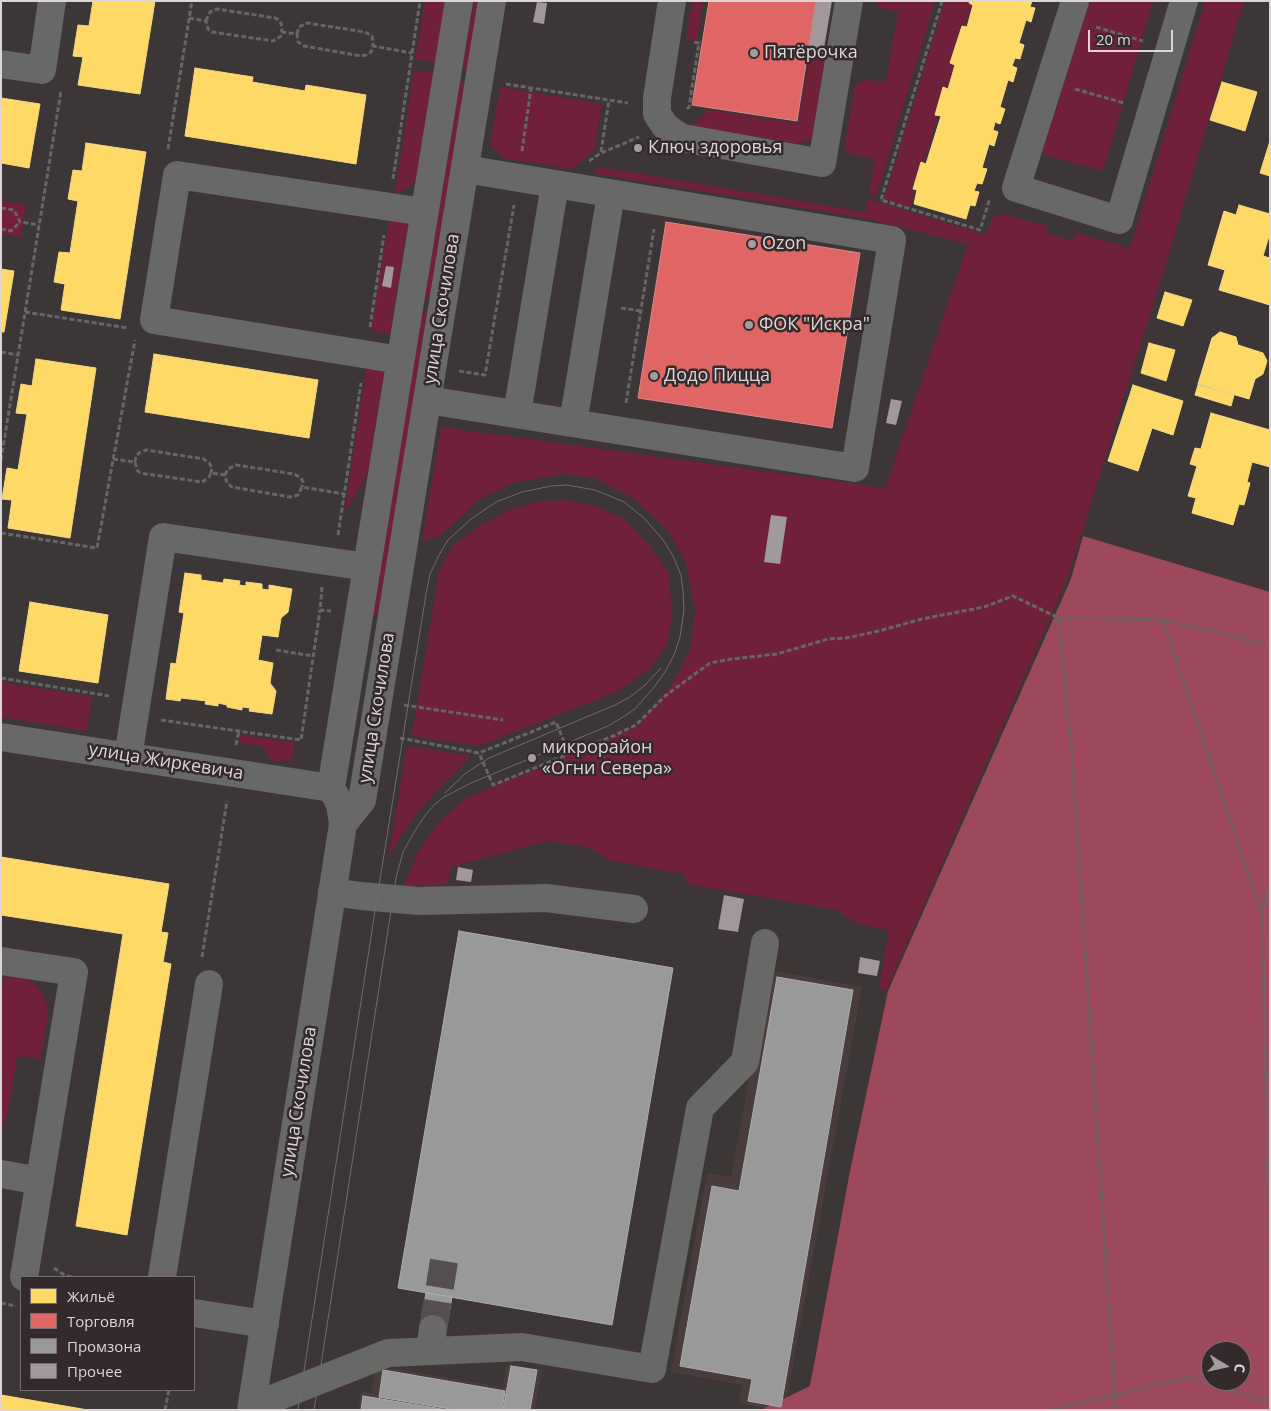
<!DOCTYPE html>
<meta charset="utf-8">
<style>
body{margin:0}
#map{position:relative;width:1271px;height:1411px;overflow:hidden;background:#3c3637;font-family:"Open Sans",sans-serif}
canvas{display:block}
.frame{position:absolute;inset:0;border:2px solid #dbd5d5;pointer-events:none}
.legend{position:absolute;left:20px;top:1276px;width:175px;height:115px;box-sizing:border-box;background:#342a2c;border:1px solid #776e70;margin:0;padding:6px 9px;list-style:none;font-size:15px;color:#dbd5d5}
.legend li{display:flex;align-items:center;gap:10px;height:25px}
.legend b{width:25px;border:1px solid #776e70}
.north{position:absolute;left:1201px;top:1341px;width:50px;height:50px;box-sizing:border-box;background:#342a2c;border:1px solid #776e70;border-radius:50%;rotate:99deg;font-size:14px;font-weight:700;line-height:20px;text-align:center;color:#dbd5d5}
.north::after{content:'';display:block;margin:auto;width:18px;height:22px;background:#a39d9e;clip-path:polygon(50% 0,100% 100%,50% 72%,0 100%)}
.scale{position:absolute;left:1088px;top:30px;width:85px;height:22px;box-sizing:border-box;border:2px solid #dbd5d5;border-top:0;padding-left:6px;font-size:15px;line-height:18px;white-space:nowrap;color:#dbd5d5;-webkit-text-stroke:4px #342a2c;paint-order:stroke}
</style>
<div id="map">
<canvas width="1271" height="1411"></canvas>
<div class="frame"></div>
<ul class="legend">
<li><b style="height:14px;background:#ffd966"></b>Жильё</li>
<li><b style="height:14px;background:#e06666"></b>Торговля</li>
<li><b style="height:14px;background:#999"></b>Промзона</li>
<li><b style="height:14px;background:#a09899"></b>Прочее</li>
</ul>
<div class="north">С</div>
<div class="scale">20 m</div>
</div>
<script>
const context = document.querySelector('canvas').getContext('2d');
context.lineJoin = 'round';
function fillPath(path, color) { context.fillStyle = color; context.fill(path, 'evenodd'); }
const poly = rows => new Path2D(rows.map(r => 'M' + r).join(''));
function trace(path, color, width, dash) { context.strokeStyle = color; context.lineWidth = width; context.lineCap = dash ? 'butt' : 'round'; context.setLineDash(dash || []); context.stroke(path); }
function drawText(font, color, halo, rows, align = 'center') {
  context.font = font + ' "Open Sans",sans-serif'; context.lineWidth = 5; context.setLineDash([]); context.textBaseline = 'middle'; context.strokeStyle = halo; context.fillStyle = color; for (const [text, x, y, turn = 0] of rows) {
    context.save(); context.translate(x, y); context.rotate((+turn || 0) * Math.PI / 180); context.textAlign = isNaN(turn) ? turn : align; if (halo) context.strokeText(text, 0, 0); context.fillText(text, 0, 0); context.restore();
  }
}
const built = poly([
 [769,970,862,987,785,1410,774,1410,739,1403,742,1385,671,1372,707,1173,731,1177],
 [507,1364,542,1370,535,1410,358,1410,361,1391,371,1393,376,1366,503,1387]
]);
const green = poly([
 [425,1,447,1,437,63,415,59],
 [474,1,480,1,469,71,462,70],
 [692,1,703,1,697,41,686,39],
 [875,1,935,1,876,197,869,194,875,159,850,154,845,148,845,144,854,90,856,85,859,82,867,80,886,82,898,12,884,9,878,6],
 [945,1,968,1,968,4,972,5,965,26,961,25,950,63,954,65,947,88,943,87,935,115,938,116,924,162,920,161,912,190,915,191,910,208,884,199],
 [1090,1,1153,1,1103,171,1042,154],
 [1205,1,1244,1,1168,257,1068,577,886,991,879,990,889,930,858,924,836,910,687,884,684,874,611,861,588,847,547,841,451,867,448,884,404,887,417,853,439,822,466,798,614,737,638,726,671,686,690,650,695,608,685,560,669,532,635,499,595,478,563,474,516,482,481,498,439,537,422,540,441,427,885,488,968,244,864,218,592,173,600,167,865,212,868,199,986,235,993,216,1002,214,1048,226,1046,233,1073,241,1075,233,1130,248],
 [810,54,829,57,815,134,811,139,800,143,793,143,691,126,709,110,798,124],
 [414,70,435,73,418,178,407,188,402,192,395,193],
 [460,81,467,82,432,296,424,300],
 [500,87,602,104,594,151,572,169,503,158,490,144],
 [1,201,26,205,21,237,1,234],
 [389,220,408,223,390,334,371,331],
 [429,310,378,616,370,614,420,315],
 [367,364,385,367,368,473,344,515],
 [565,500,594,506,623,518,649,545,669,573,672,616,667,645,649,670,616,692,479,746,412,736,438,577,444,560,454,545,478,527,509,510,537,502],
 [1,682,92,697,87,731,1,717],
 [240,735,295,743,292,760,284,762,276,762,268,757,264,747,239,743],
 [407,746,471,756,434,793,417,813,400,838,388,859],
 [4,976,24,979,31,982,38,987,47,1004,48,1014,41,1059,17,1056,7,1117,1,1134,1,994]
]);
const forest = poly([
 [1083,536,1270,592,1270,1410,761,1410,810,1386,850,1171,888,991,1071,579],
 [1211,1351,1241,1351,1241,1381,1211,1381]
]);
const homes = poly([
 [93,1,155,1,140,94,78,85,83,57,73,56,78,25,89,26,93,1],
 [969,1,1032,1,1030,7,1035,8,1031,22,1026,20,1019,43,1024,45,1020,59,1015,58,1012,66,1017,68,1013,82,1008,80,1000,107,1005,109,1000,124,995,122,993,130,998,132,994,146,989,144,982,168,987,169,982,184,977,183,974,191,979,192,975,206,970,205,966,219,914,204,917,190,913,189,921,162,926,164,941,116,935,115,943,87,948,89,955,65,950,63,962,26,967,27,973,5,969,3,969,1],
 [195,68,253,77,252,82,305,91,306,85,366,95,356,164,185,136,195,68],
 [1222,82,1257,92,1245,131,1210,120,1222,82],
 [1,98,40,104,29,168,1,163,1,98],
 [1270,141,1270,176,1260,173,1270,141],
 [86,143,146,152,120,319,61,310,65,284,54,282,59,252,70,253,78,201,68,199,73,170,82,171,86,143],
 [1239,205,1270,214,1270,233,1263,256,1270,258,1270,305,1219,290,1225,270,1208,265,1224,211,1236,215,1239,205],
 [1,269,14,271,4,332,1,332,1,269],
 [1165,292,1192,300,1183,326,1157,318,1165,292],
 [1220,332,1236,337,1238,345,1263,353,1267,361,1263,374,1255,379,1249,399,1198,384,1212,338,1220,332],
 [1149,343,1175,350,1166,381,1141,373,1149,343],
 [154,354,318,380,309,438,145,412,154,354],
 [36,359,96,368,70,538,8,528,12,500,2,499,7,468,18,470,27,414,16,413,21,384,32,386,36,359],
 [1133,385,1183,401,1173,435,1152,428,1138,471,1108,461,1133,385],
 [1198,385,1234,395,1231,406,1195,395,1198,385],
 [1211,413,1270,430,1270,467,1252,462,1247,482,1250,483,1244,505,1239,504,1233,525,1192,513,1196,498,1188,496,1197,466,1190,464,1195,448,1201,449,1211,413],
 [185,573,201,575,201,580,223,583,224,579,240,581,239,585,246,586,246,582,262,584,262,589,269,590,269,585,292,589,288,612,281,618,278,637,262,635,258,660,273,663,270,683,276,691,272,714,249,711,250,708,242,707,242,710,227,707,227,705,218,703,218,706,205,704,206,701,181,698,180,701,166,699,171,663,176,664,184,613,179,612,185,573],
 [30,602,108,615,98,683,19,671,30,602],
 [1,857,169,884,161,932,168,933,163,962,171,964,127,1235,76,1226,123,934,1,915,1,857],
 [1,1395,88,1410,1,1410,1,1395]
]);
const shops = poly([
 [709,1,816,1,797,121,692,105,709,1],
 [666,222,860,253,832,428,638,398,666,222]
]);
const industry = poly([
 [459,931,673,968,612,1325,398,1288,459,931],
 [777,977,853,990,781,1407,748,1401,752,1379,680,1366,712,1186,739,1191,777,977],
 [426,1293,452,1297,446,1331,420,1327,426,1293],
 [511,1366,537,1370,530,1410,503,1410,511,1366],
 [383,1370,505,1391,502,1410,456,1410,379,1397,383,1370],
 [363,1396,448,1410,361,1410,363,1396]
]);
const building = poly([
 [816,1,832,1,823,54,808,52],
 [537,2,547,3,544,24,533,22],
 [386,266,394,267,391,288,382,286],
 [891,399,902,401,896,425,886,423],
 [771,515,787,517,780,564,764,562],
 [458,867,473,870,471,882,456,880],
 [724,895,744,899,738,932,718,929],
 [860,957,880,961,877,976,858,973]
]);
const minorTunnel = poly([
 [433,1329,444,1261]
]);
const path = poly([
 [942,1,881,200,980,230,990,198],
 [189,18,206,21,208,29,212,32,273,41,281,36,282,32,297,34,298,42,304,46,361,56,366,55,371,52,373,46,412,53],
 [206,21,210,12,217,9,275,18,279,20,281,23,282,32],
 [1096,27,1143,41],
 [297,34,299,27,307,23,365,32,372,36,373,46],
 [506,84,628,103],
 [1075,89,1124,103],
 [687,109,689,107,699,43,692,42],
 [168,149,192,1],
 [522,151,531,88],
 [601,152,609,100],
 [589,161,601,153,639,137],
 [393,179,420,1],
 [1,208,14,210,20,222,39,225],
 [1,229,11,231,20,222],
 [621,308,641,311],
 [25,312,128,328],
 [370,327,384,235],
 [1,352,18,355],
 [459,371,485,375,514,205],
 [626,403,654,229],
 [113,459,135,462,137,470,140,473,202,482,209,477,211,473,225,475,227,483,232,487,290,497,298,495,302,487,344,494],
 [1,460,61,91],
 [135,462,136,456,139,453,146,450,204,459,210,464,212,468,211,473],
 [225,475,228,469,236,465,294,474,301,478,303,482,302,487],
 [1,533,97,548,135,340],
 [338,535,361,383],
 [322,587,320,610,331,611],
 [1059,618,1072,754,1116,1410],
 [1163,621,1261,911],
 [276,650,313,656],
 [1,678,109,696],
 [404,705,503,720],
 [161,720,301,740,320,610],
 [400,738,479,753,556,722,569,754,493,785,479,753],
 [236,745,239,731],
 [569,754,613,736,636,725,665,696,710,663,732,659,777,654,828,639,846,638,879,631,922,619,984,607,1013,596,1059,618,1163,620,1270,645],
 [1270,886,1262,912,1270,1283],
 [202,957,227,801],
 [54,1268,66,1276,73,1277],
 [1,1303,16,1306],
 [165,1410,169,1390],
 [1052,1410,1189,1377,1270,1403]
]);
const minor = poly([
 [672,1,657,98,657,114,665,126,674,133,683,138,822,163,849,1],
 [1075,1,1016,188,1119,220,1184,1],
 [1,64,42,70,52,1],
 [400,360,154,320,177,175,424,212],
 [427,400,855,468,892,240,465,169],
 [517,414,555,184],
 [573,423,611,194],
 [1,737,331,788],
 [128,757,163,537,367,567],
 [343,824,340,804,331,788,459,1],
 [332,892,361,896,419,901,546,898,634,909],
 [1,961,74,972,24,1277],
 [1,1174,40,1181],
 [162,1277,209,984],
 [194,1313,265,1324],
 [430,1351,433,1329],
 [252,1407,388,1353,522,1347,652,1369,700,1108,745,1062,765,943],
 [251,1410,343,824,362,800,492,1]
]);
const tram = poly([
 [445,793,466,773,489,758,615,705,630,697,645,685,661,668],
 [298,1410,377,898,426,594,430,574,439,555,448,540,471,519,496,502,522,492,551,486,567,485,595,490,610,496,624,502,644,518,664,541,673,556,681,575,683,591,684,610,680,637,674,655,665,672,655,686,635,709,623,717,608,726,471,783,444,797,434,805,424,817,416,829,403,852,396,878,314,1410]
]);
const markers = [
 [754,53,5,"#a39d9e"],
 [638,148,5,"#a39d9e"],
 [752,244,5,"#a39d9e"],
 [749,325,5,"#a39d9e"],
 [654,376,5,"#a39d9e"],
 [532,758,5,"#a39d9e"]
];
const poiNames = [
 ["Пятёрочка",764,53],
 ["Ключ здоровья",648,148],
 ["Ozon",762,244],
 ["ФОК \"Искра\"",759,325],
 ["Додо Пицца",664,376],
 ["микрорайон",542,748],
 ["«Огни Севера»",542,769]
];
const streetNames = [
 ["улица Скочилова",442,309,-81],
 ["улица Скочилова",377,708,-81],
 ["улица Жиркевича",166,762,9],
 ["улица Скочилова",299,1102,-81]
];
fillPath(built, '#4a3c3d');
fillPath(green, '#702139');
fillPath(forest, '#9e485c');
fillPath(homes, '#ffd966');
trace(homes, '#f4d887', 1);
fillPath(shops, '#e06666');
trace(shops, '#de8787', 1);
fillPath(industry, '#999');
trace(industry, '#adabab', 1);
fillPath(building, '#a09899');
trace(minorTunnel, '#544e4f', 28, [28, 14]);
trace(path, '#666', 3, [5, 2.5]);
trace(minor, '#686867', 28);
trace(tram, '#6e6d6d', 1);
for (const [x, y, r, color] of markers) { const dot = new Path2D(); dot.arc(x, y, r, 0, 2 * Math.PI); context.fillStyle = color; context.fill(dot); trace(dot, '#342a2c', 2); }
drawText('18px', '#dbd5d5', '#342a2c', poiNames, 'left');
drawText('18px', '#dbd5d5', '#342a2c', streetNames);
</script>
